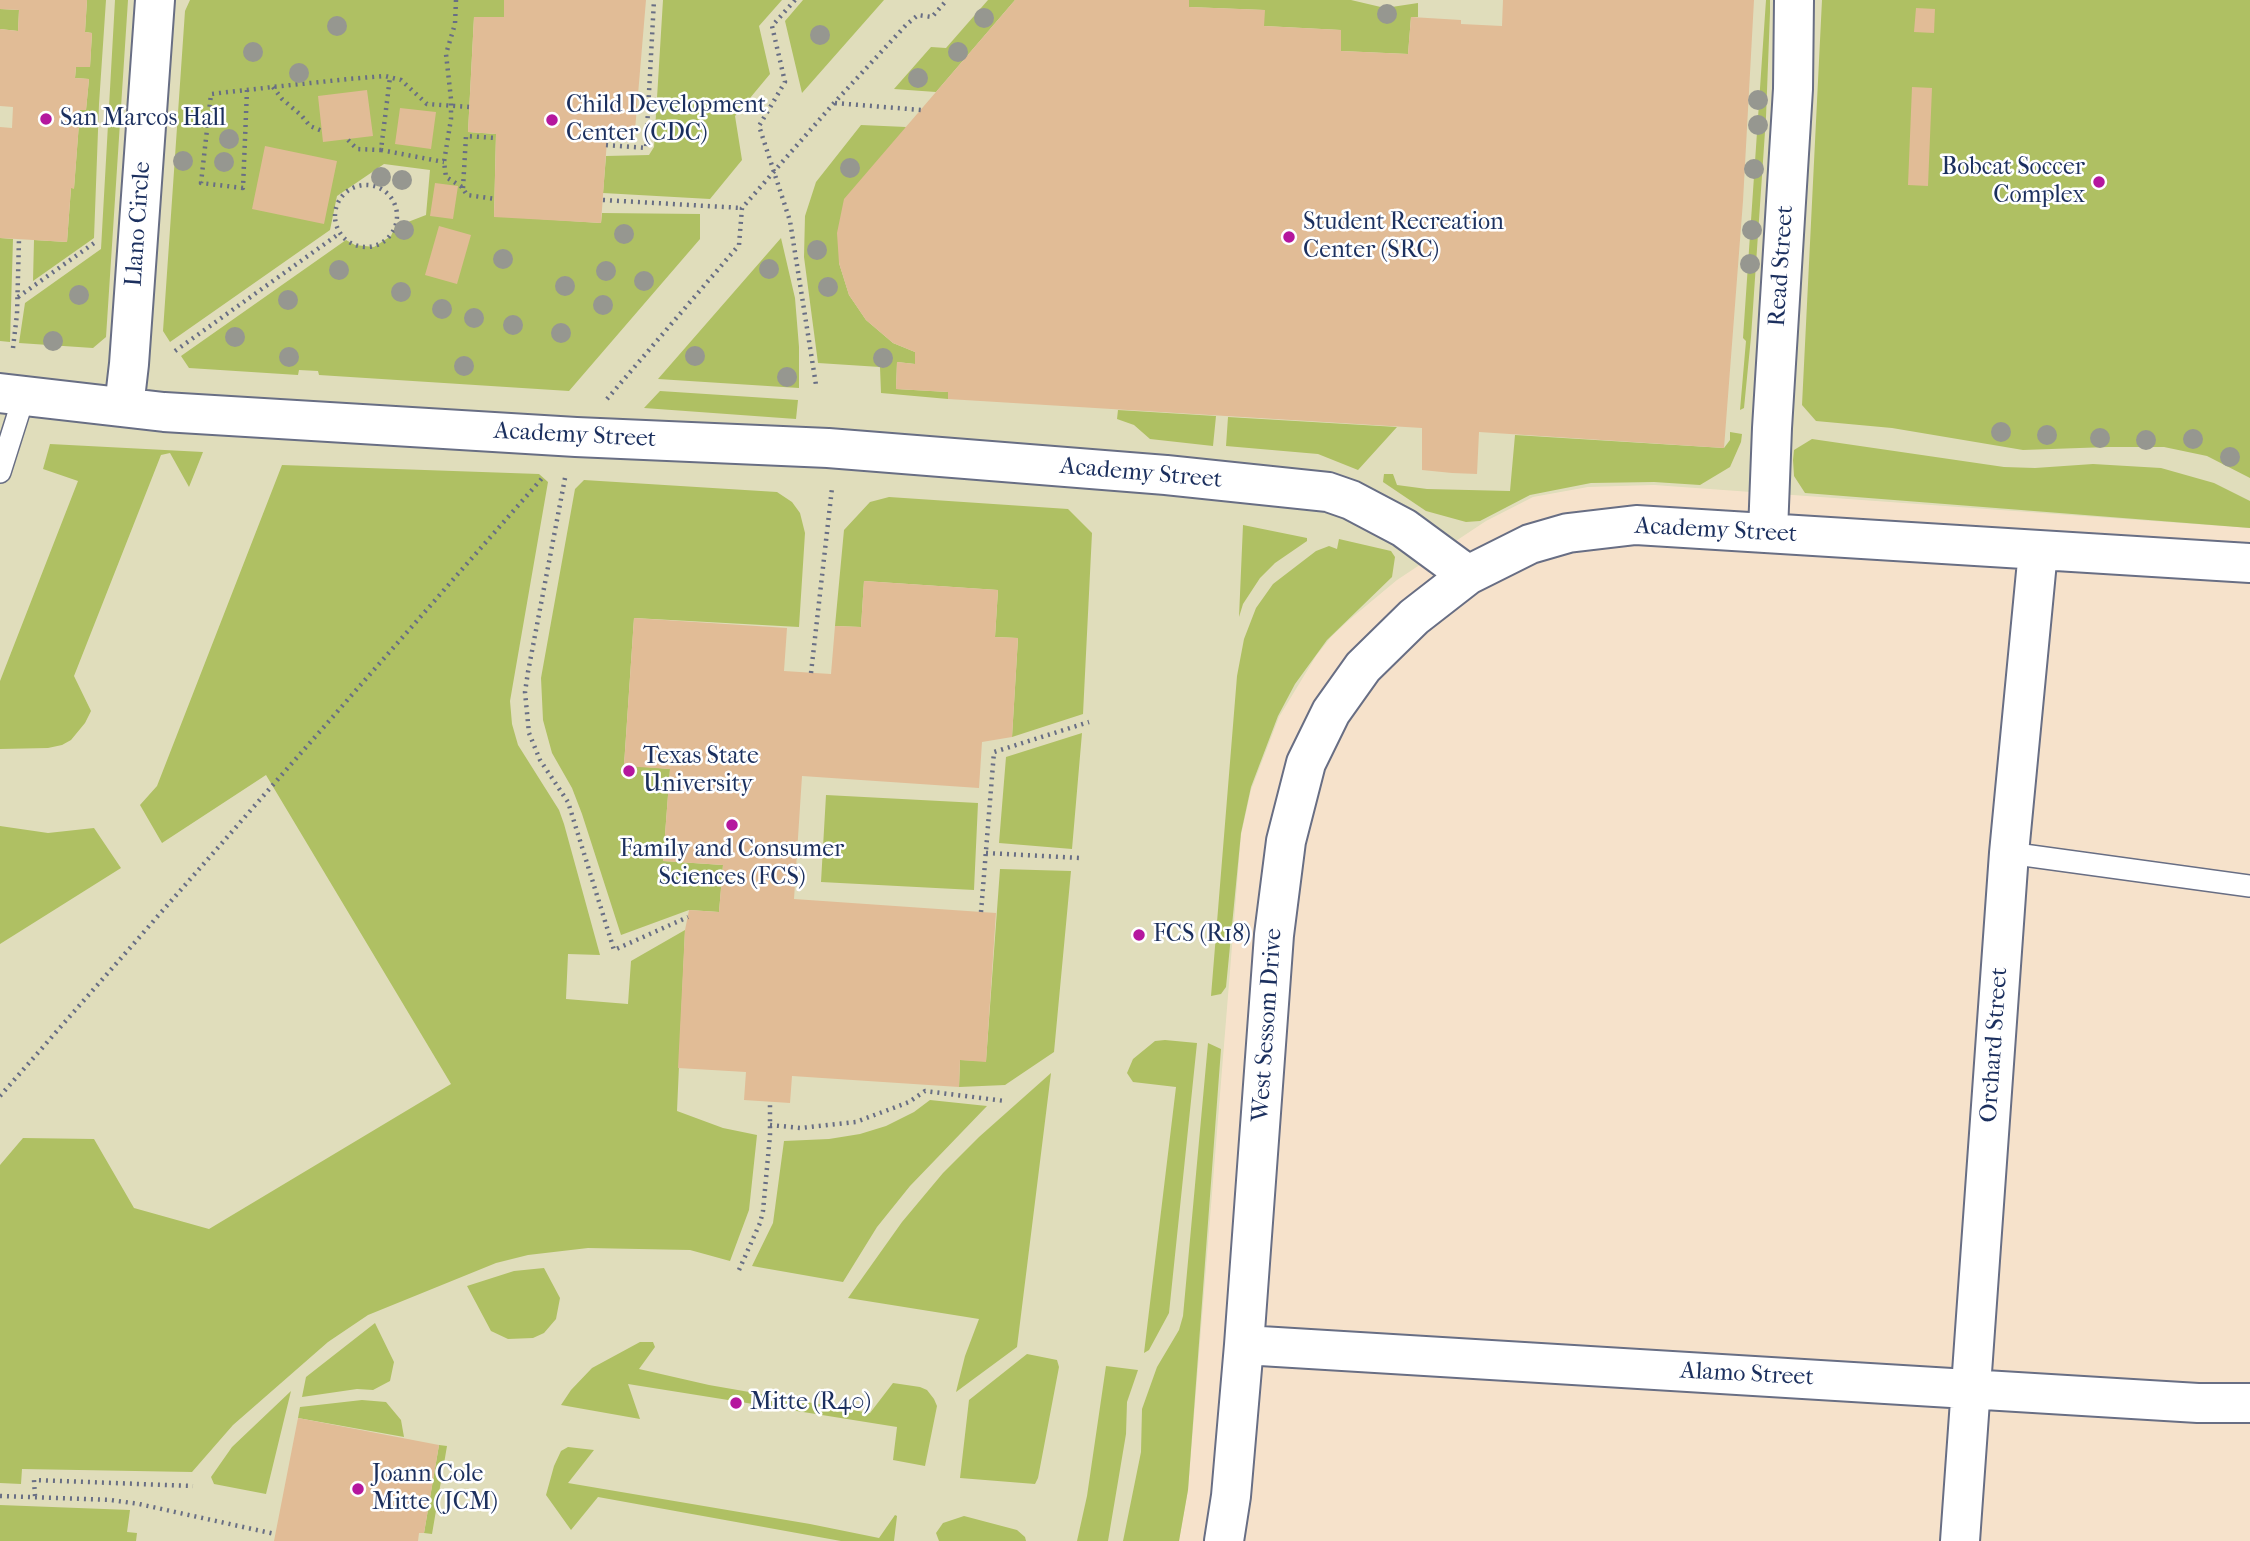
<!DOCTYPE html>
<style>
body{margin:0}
canvas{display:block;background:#f6e2cb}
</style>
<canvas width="2250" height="1541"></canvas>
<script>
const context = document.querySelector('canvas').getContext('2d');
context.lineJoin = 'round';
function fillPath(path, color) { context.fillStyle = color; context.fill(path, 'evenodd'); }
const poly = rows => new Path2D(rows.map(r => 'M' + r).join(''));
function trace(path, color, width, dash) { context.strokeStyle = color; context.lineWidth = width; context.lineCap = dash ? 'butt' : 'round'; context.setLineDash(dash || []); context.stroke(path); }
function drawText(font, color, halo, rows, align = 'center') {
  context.font = font + ' "IM FELL French Canon",serif'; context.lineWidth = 5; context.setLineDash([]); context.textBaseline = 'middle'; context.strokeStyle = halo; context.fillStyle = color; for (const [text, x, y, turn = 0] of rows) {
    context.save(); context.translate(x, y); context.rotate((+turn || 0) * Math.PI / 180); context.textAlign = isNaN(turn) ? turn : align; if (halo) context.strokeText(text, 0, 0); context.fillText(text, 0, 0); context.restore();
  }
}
const built = poly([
 [0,0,2250,0,2250,528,1654,485,1588,487,1533,497,1486,521,1397,580,1349,620,1331,637,1316,656,1279,717,1251,790,1241,835,1188,1490,1179,1541,0,1541]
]);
const green = poly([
 [87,0,106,0,99,104,94,238,33,281,34,240,67,242,71,188,74,188,80,110,86,110,89,79,75,78,76,67,90,67,92,33,85,32],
 [115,0,128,0,106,337,93,348,19,343,25,303,101,249],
 [190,0,504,0,504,17,474,17,468,132,496,134,494,216,601,223,602,213,700,214,700,239,569,391,319,375,318,371,299,370,298,375,189,368,181,356,346,240,355,245,374,247,391,236,395,227,426,215,430,170,384,164,337,196,330,230,170,342,163,331,185,11],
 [663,0,782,0,759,26,770,74,735,116,742,160,710,199,603,193,606,156,649,155,654,147],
 [803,0,884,0,802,93,785,21],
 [988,0,1015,0,936,92,894,89,931,47,946,48],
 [1189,0,1351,0,1385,8,1418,3,1418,17,1411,17,1408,54,1341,51,1341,30,1264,26,1264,10,1189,7],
 [1766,0,1770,0,1770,12,1766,117,1751,337,1744,408,1740,410,1746,341,1743,338],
 [1822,0,2250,0,2250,478,2207,456,2164,447,2108,447,2023,450,1892,428,1816,421,1802,405],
 [0,9,19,10,18,31,0,29],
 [861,125,906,127,839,263,849,295,866,320,893,343,915,352,915,364,897,362,896,389,948,392,948,399,881,393,880,367,818,363,804,257,805,216,816,182],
 [0,238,13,239,10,342,0,341],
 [781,238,795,298,799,347,799,388,658,379],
 [660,391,798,400,796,419,644,408],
 [1118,410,1216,416,1213,446,1150,439,1134,425,1117,419],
 [1228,417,1397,427,1358,470,1318,454,1226,446],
 [1730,432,1742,434,1741,442,1730,467,1700,485,1654,482,1591,483,1530,495,1480,521,1466,522,1426,511,1383,482,1384,474,1393,474,1397,485,1427,489,1510,491,1515,435,1724,448,1730,440],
 [1812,439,2004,467,2035,468,2093,464,2161,468,2214,483,2250,501,2250,528,1805,493,1794,476,1793,460,1794,450],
 [50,444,203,452,189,487,170,453,161,455,74,676,91,711,85,723,71,740,62,745,48,748,0,749,0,681,78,481,43,469],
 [282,465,539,474,548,482,510,701,512,724,518,745,559,810,564,824,600,955,568,954,566,999,628,1004,631,961,685,930,677,1111,723,1128,757,1135,749,1210,730,1261,690,1250,588,1248,528,1255,496,1263,368,1315,328,1342,233,1425,192,1472,22,1469,21,1484,0,1483,0,1165,23,1138,94,1139,134,1208,209,1229,451,1084,266,775,162,843,140,805,157,786],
 [584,480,777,492,792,502,800,513,805,533,799,627,634,618,624,765,670,769,663,861,723,865,719,912,689,910,621,935,582,814,572,788,552,753,543,720,541,678,575,489],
 [889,497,1068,509,1092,533,1083,714,1012,737,1018,638,995,637,998,590,864,581,861,627,835,626,844,530,870,502],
 [1243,525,1307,538,1307,541,1275,563,1260,578,1243,604,1239,617],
 [1339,539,1391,551,1395,557,1392,577,1327,640,1295,684,1278,716,1251,787,1241,833,1226,987,1221,994,1211,996,1237,676,1244,639,1256,608,1273,584,1316,551,1329,546,1337,549],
 [1082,733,1072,849,999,843,1006,757],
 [826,795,978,803,974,890,821,882],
 [0,826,48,833,94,828,121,868,0,944],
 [1000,869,1071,871,1054,1052,1005,1085,959,1087,960,1060,986,1061],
 [1165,1040,1197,1043,1169,1313,1149,1350,1144,1353,1176,1087,1133,1082,1127,1073,1133,1059,1155,1041],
 [1208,1043,1221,1049,1188,1490,1179,1541,1123,1541,1141,1452,1142,1409,1157,1367,1179,1330,1183,1316],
 [1051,1073,1017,1347,956,1392,965,1356,979,1319,848,1298,902,1222,943,1173,979,1137],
 [930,1100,987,1106,910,1186,877,1227,843,1282,752,1266,773,1223,784,1141,829,1139,860,1134,886,1126,914,1112],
 [544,1268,560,1298,556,1319,544,1333,533,1338,508,1339,491,1331,467,1286,514,1271],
 [375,1323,394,1362,390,1381,373,1390,357,1389,302,1397,306,1377],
 [640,1342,653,1342,655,1347,639,1369,709,1385,870,1413,893,1383,920,1387,927,1390,934,1399,937,1406,925,1466,893,1460,897,1427,628,1384,640,1419,561,1405,571,1390,592,1368],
 [1027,1354,1057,1360,1059,1367,1038,1478,1035,1484,960,1478,969,1400],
 [1106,1366,1138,1370,1127,1402,1126,1434,1108,1541,1077,1541,1087,1496],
 [291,1391,266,1494,214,1484,211,1477,232,1447],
 [362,1400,386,1402,401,1420,404,1437,298,1418,300,1407],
 [439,1445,447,1446,432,1534,424,1533],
 [568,1447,594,1450,568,1483,810,1524,879,1538,895,1515,897,1516,894,1541,841,1541,598,1497,571,1530,546,1495,554,1466,561,1451],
 [0,1505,130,1510,127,1532,137,1533,136,1541,0,1541],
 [964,1516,1017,1530,1025,1537,1026,1541,939,1541,936,1533,943,1523]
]);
const building = poly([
 [0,0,87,0,85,32,92,33,90,67,76,67,75,78,89,79,86,110,80,110,74,189,71,188,67,242,0,238,0,127,12,128,13,107,0,106,0,29,18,31,19,10,0,9],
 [504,0,646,0,634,142,607,140,601,223,494,217,496,134,468,132,474,17,504,17],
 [1015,0,1189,0,1189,7,1265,10,1264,26,1341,30,1341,51,1408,54,1411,17,1461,20,1461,24,1502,26,1503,0,1754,0,1743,201,1724,448,1479,432,1477,474,1452,473,1422,470,1422,428,948,399,948,392,896,389,897,362,915,364,915,352,893,343,866,320,849,295,839,263,837,233,844,199],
 [1916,8,1935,9,1934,33,1914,32],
 [1912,87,1932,88,1928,186,1908,185],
 [367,90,373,136,323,142,318,96],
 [400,108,436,112,431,149,395,144],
 [265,146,337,161,324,224,252,209],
 [435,183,458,186,453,219,430,216],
 [439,226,471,235,457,284,425,275],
 [864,581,998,590,995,637,1018,638,1012,737,982,742,979,788,802,776,794,899,996,913,986,1062,960,1060,959,1087,792,1076,790,1103,744,1100,746,1072,678,1068,685,930,689,910,719,912,723,865,663,861,670,769,624,766,634,618,787,628,784,671,831,674,835,626,861,627],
 [298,1418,439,1445,424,1533,419,1533,418,1541,274,1541]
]);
const path = poly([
 [456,0,455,24,446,54,451,99,451,119,444,162,446,177,462,187,467,195,495,199],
 [795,0,772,26,785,82,759,126,790,221,816,385],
 [273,87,282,99,301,115,310,126,322,131],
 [247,90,243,188,201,183,211,94,273,87,348,79,385,76,401,80,427,104,469,107],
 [835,103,921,110],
 [348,140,357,149,381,150,390,77],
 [606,145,646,148,654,0],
 [381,150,444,162],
 '335 216a31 31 0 1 1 62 0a31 31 0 1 1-62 0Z',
 [463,188,466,136,496,138],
 [603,200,742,208],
 [18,297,97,241],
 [13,348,17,314,19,239],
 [175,351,340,233],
 [607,399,739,245,742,208,834,103,907,24,918,15,932,17,947,0],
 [565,478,528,672,525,692,529,733,540,760,568,802,614,950,688,917],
 [811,673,832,488],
 [986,853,1080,858],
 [981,912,994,752,1089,722],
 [0,1096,544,476],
 [770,1125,801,1128,856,1122,909,1102,925,1091,1005,1101],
 [739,1270,760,1223,763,1211,770,1135,770,1105],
 [0,1496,111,1500,139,1504,275,1534],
 [35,1496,34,1480,193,1486]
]);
const service = poly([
 [0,472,24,396],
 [2009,853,2250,886]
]);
const minor = poly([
 [0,393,164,412,576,437,828,448,1166,475,1328,492,1351,500,1404,528,1468,575],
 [124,407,129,364,155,0],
 [1768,532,1772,428,1793,89,1794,0],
 [1244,1345,2198,1403,2250,1403],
 [1224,1541,1231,1496,1244,1345,1274,935,1286,841,1306,763,1331,712,1363,667,1414,617,1468,575,1530,544,1568,533,1636,525,2250,563],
 [1960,1541,2009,853,2038,551]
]);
const trees = [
 [1387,14],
 [984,18],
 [337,26],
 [820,35],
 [253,52],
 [958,52],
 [299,73],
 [918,78],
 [1758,100],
 [1758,125],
 [229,139],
 [183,161],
 [224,162],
 [850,168],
 [1754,169],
 [381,177],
 [402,180],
 [404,230],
 [1752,230],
 [624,234],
 [817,250],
 [503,259],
 [1750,264],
 [769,269],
 [339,270],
 [606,271],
 [644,281],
 [565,286],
 [828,287],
 [401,292],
 [79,295],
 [288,300],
 [603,305],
 [442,309],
 [474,318],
 [513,325],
 [561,333],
 [235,337],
 [53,341],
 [695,356],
 [289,357],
 [883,358],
 [464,366],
 [787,377],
 [2001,432],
 [2047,435],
 [2100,438],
 [2193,439],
 [2146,440],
 [2230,457]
];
const markers = [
 [46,119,7,"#b5179e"],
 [552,120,7,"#b5179e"],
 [2099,182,7,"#b5179e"],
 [1289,237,7,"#b5179e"],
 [629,771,7,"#b5179e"],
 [732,825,7,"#b5179e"],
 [1139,935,7,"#b5179e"],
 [736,1403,7,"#b5179e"],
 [358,1489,7,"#b5179e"]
];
const poiNames = [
 ["Child Development",566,106],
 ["Center (CDC)",566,134],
 ["San Marcos Hall",60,119],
 ["Bobcat Soccer",2085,168,"right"],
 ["Complex",2085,196,"right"],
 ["Student Recreation",1303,223],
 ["Center (SRC)",1303,251],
 ["Texas State",643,757],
 ["University",643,785],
 ["Family and Consumer",732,850,"center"],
 ["Sciences (FCS)",732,878,"center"],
 ["FCS (R18)",1153,935],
 ["Mitte (R40)",750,1403],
 ["Joann Cole",372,1475],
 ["Mitte (JCM)",372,1503]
];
const streetNames = [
 ["Llano Circle",139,224,-86],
 ["Read Street",1782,266,-86],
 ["Academy Street",575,436,3],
 ["Academy Street",1141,474,5],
 ["Academy Street",1716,531,3],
 ["West Sessom Drive",1268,1025,-86],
 ["Orchard Street",1995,1045,-86],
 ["Alamo Street",1747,1375,3]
];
fillPath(built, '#e0ddbb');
fillPath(green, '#afc063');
fillPath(building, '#e1bc96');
trace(service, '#686e84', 24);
trace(minor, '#686e84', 42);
trace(path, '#686e84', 4.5, [2, 5]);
trace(service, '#fff', 21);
trace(minor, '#fff', 38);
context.fillStyle = '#969790';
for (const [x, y] of trees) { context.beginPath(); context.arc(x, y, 10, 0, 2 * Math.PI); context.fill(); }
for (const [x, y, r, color] of markers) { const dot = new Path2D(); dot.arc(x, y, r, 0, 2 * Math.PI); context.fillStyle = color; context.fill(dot); trace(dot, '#fff', 2.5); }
drawText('24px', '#1b2f5e', '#fff', poiNames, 'left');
drawText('24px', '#1b2f5e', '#fff', streetNames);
</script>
